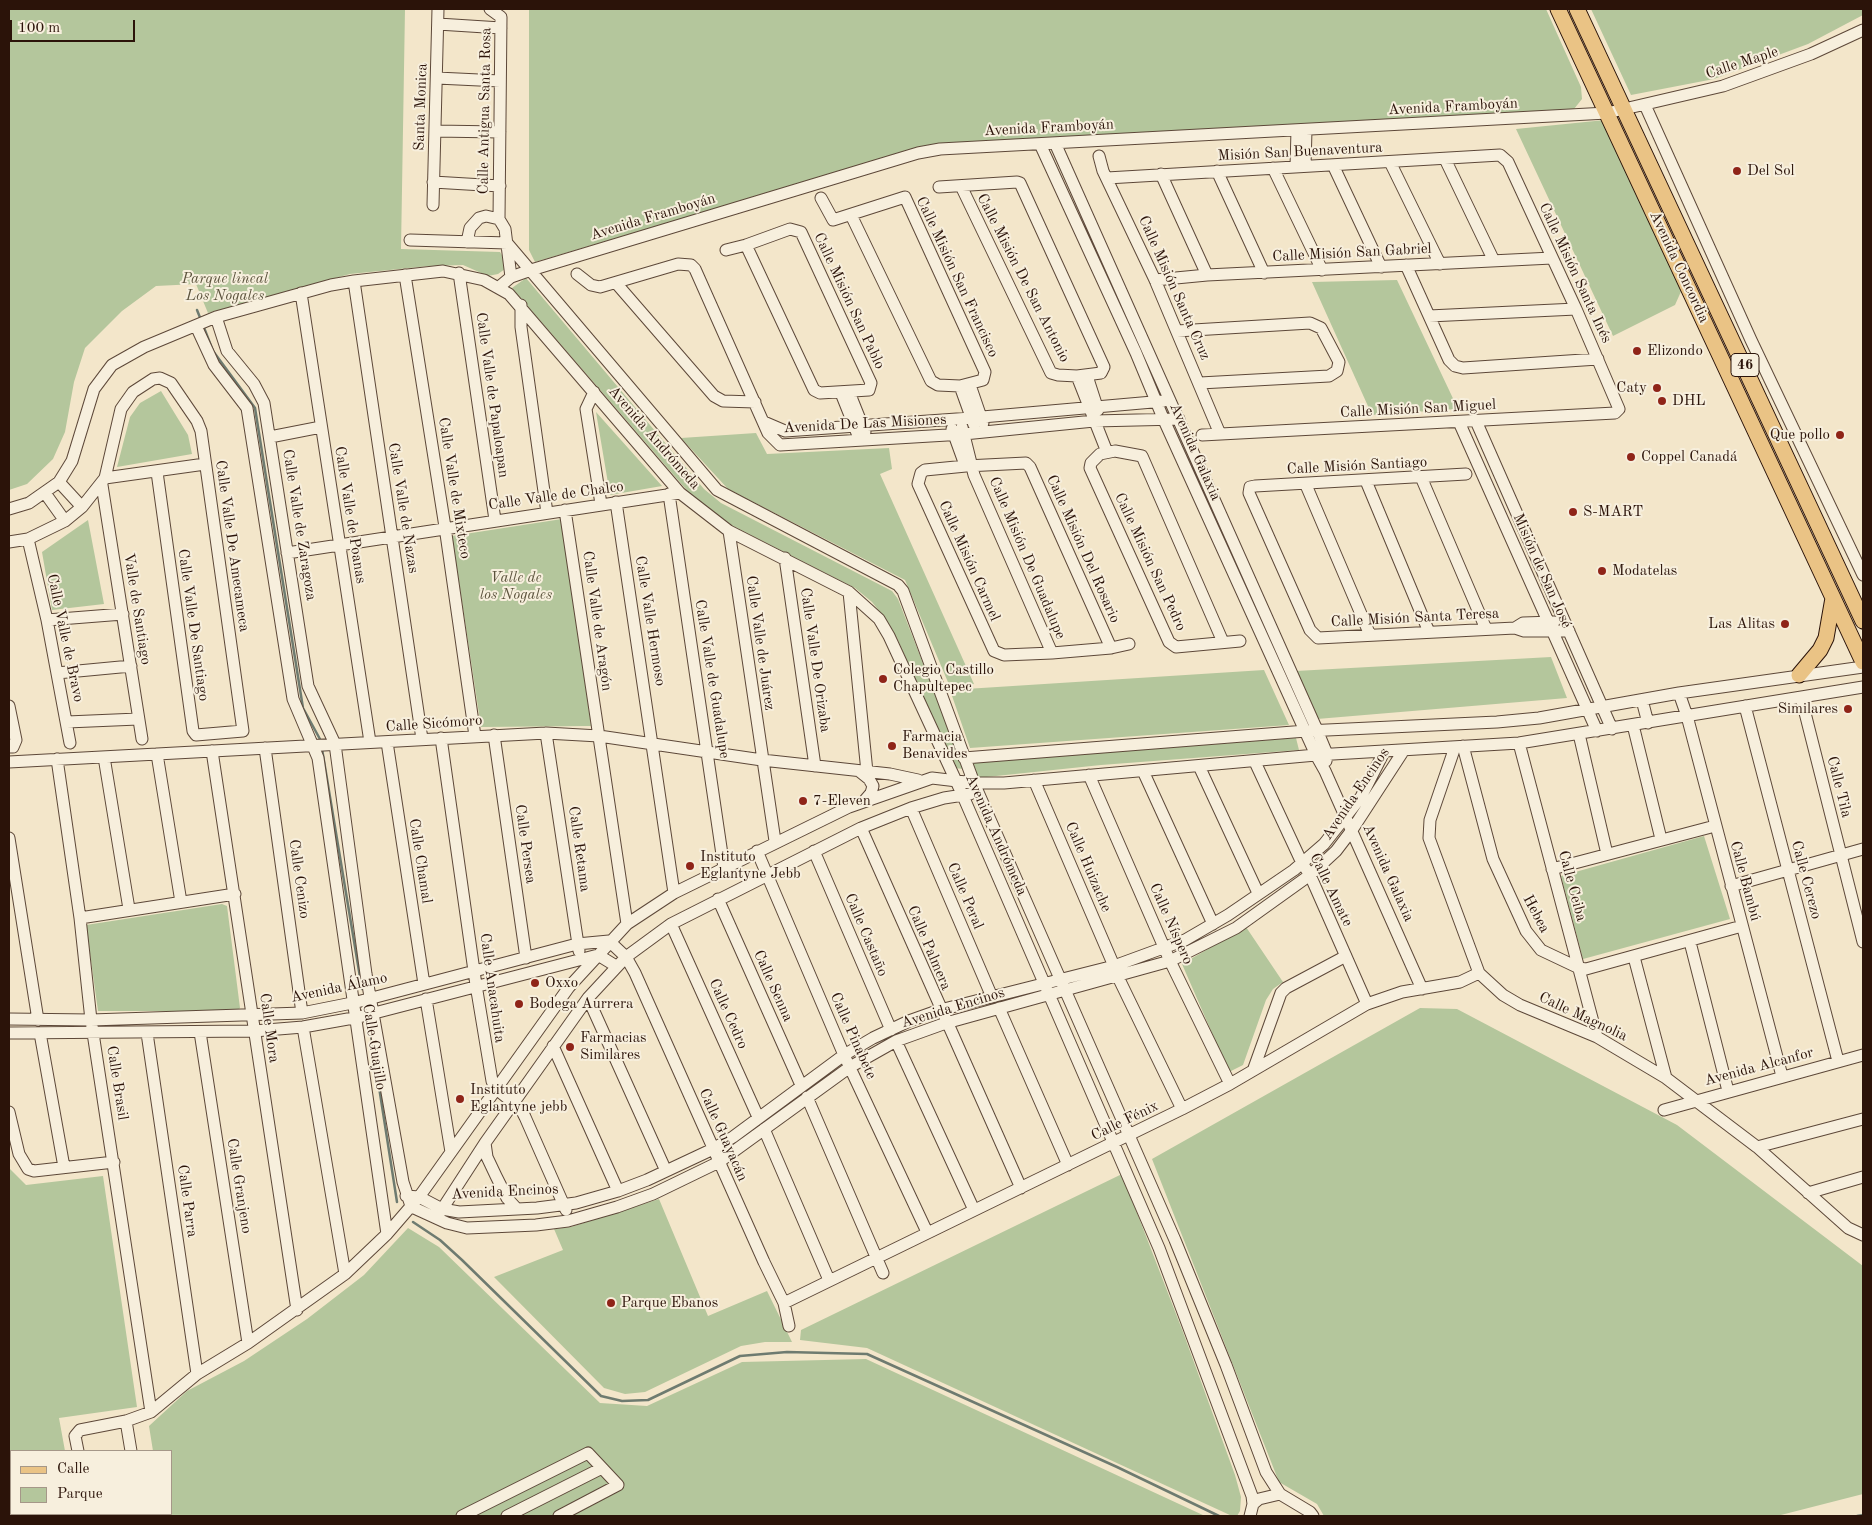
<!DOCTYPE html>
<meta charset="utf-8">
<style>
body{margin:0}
#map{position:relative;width:1872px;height:1525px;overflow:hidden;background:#f3e6ca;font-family:"Old Standard TT",serif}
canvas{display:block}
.frame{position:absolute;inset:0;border:10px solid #2b1309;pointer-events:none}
.legend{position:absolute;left:10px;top:1450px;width:162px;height:65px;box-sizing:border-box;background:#f7efdd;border:1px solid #a59788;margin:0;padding:6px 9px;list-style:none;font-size:15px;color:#2b1309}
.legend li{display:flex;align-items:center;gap:10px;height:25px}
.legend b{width:25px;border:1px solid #a59788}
.scale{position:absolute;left:10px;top:20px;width:125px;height:22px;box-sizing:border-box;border:2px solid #2b1309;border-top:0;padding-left:6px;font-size:15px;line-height:18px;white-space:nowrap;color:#2b1309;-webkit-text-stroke:4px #f7efdd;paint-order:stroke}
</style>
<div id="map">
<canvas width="1872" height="1525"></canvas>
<div class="frame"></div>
<ul class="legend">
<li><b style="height:6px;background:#eac385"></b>Calle</li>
<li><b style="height:14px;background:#b4c69c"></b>Parque</li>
</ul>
<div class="scale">100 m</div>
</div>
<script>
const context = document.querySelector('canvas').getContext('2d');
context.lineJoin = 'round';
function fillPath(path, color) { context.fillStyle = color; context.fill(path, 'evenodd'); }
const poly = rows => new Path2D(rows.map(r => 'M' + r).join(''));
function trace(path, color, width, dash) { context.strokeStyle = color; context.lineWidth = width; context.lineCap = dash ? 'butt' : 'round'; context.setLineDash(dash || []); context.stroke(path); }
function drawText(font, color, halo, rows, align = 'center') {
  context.font = font + ' "Old Standard TT",serif'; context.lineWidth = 4; context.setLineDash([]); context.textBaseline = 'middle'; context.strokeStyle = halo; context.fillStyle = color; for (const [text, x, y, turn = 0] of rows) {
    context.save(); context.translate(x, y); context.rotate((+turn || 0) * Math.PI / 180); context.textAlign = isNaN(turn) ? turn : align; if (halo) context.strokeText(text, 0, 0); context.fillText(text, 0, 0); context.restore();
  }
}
const green = poly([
 [9,9,405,9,401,249,500,252,505,260,505,269,498,274,488,276,463,265,429,266,350,274,208,313,196,284,156,286,122,311,85,348,74,382,65,432,53,459,27,484,9,490],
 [529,9,1546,9,1581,87,1582,99,1574,109,1407,123,934,144,535,262,529,250],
 [1591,9,1863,9,1863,15,1808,44,1714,79,1631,95],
 [1605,120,1683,287,1675,305,1613,336,1516,129],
 [526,278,704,489,721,503,892,591,898,599,964,769,954,768,897,638,887,621,872,602,855,588,733,526,707,509,690,494,512,288],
 [1397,280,1458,409,1372,415,1312,282],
 [161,391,188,435,192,454,117,467,130,417,140,403],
 [596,412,662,486,610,495],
 [756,433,767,454,889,448,892,469,880,474,974,684,950,687,905,580,728,489,681,438],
 [562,519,591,726,481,727,452,536],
 [88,520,104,604,52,610,42,552],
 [1551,657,1567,698,1317,719,1296,671],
 [1264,670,1289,725,970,748,950,690],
 [1296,738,1299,750,1101,765,977,778,970,763],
 [1704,836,1730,919,1583,959,1561,876],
 [222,904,227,906,240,1008,237,1011,98,1011,86,925],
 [1246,927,1283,982,1273,989,1266,1000,1243,1065,1229,1072,1182,964],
 [1420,1008,1457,1009,1677,1125,1863,1266,1863,1494,1777,1516,1324,1516,1317,1504,1279,1482,1152,1159],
 [9,1168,26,1185,103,1176,137,1407,59,1418,65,1451,11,1451,11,1514,78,1514,78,1516,9,1516],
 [1122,1174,1183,1332,1235,1475,1241,1497,1240,1511,1237,1516,1232,1516,867,1348,800,1340,801,1330],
 [659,1199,708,1316,767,1291,792,1342,765,1342,741,1346,645,1392,625,1394,604,1388,494,1277,563,1250,554,1229,571,1227],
 [408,1228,439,1247,600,1403,647,1406,742,1362,866,1359,1205,1516,165,1516,165,1514,171,1514,171,1451,153,1451,149,1426,187,1391,244,1361,307,1319,364,1275]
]);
const stream = poly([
 [197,310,201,320],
 [203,325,213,351,255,408,303,708,321,741],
 [322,749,362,989],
 [369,1023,397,1202],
 [413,1222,440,1240,462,1260,601,1396,622,1401,648,1400,740,1356,787,1352,867,1354,1117,1467,1219,1516],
 [1857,1516,1863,1515]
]);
const minor = poly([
 [490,9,501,17,499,219],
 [438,24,501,28],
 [437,78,500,81],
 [1645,105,1751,340,1863,575],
 [435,131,500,132],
 [1055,143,1317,730,1327,754,1326,761],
 [1040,144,1136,353,1163,418,1316,755,1325,771,1422,989],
 [1099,156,1103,171,1155,280,1220,434],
 [1445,159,1494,261],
 [1390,162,1440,264],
 [1333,165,1381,267],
 [1305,166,1306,130],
 [1296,167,1297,130],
 [1273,168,1322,270],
 [1217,171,1264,273],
 [1161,174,1207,275],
 [1107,178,1500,155,1508,162,1576,309,1619,409,1615,413,1202,435],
 [433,182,500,186],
 [939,187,1017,182,1020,183,1104,367,1101,373,1077,376,1058,375,1051,373,961,186],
 [821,198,833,220,905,197,985,372,983,380,960,386,938,385,931,381,851,215],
 [433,205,438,9],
 [410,240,507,243,717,490,898,585,903,591,974,783,1175,1240,1226,1365,1266,1472,1280,1494,1310,1512,1313,1516],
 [467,242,470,228,479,218,486,216,499,219,505,229,511,277],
 [726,250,746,245,790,229,801,232,871,383,869,390,820,393,814,390,746,245],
 [1406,265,1449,360,1455,366,1463,368,1598,359],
 [459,273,495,520],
 [577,274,591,285,600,287,678,264,691,265,695,269,768,433,780,445,964,434,1094,421,1179,419],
 [405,275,445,527,475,736],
 [1155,280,1207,275,1552,258],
 [354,281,422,739],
 [616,283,714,396,723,401,755,402],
 [499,287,511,277,531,270,918,153,940,149,1607,113,1723,86,1811,54,1863,30],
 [301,293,370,742],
 [521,305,521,327,547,513],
 [1429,316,1576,309],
 [216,317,227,351,254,384,264,403,308,686,335,744,366,974,403,1182,410,1203],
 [196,326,214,365,247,408,293,699,318,758,387,1234],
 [1177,331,1310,323,1321,328,1339,362,1337,371,1329,376,1200,383],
 [1077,376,1107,452],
 [1087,376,1098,410],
 [970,385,983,423],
 [960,386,974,425],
 [594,392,586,409,601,504],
 [849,392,865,432],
 [841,393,857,433],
 [1476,421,1612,729],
 [764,422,785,431,971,418,1164,401],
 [1459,422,1597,731],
 [962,427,974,475,1052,653],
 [952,429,965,465],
 [270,437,321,427],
 [1466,474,1255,486,1250,487,1249,493,1310,630,1318,638,1515,628,1524,631,1569,631],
 [1421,477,1486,629],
 [105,478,205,464],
 [1366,481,1429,632],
 [59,482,82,507],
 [102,485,142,739],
 [1306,485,1370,635],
 [45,493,65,521],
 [669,494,724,868],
 [616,502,674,893],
 [9,509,29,503,59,482,72,461,94,389,112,365,144,347,216,317,331,285,354,281,443,271,484,280,509,294,680,493,729,531,849,592,879,619,889,636,963,796,1159,1248,1252,1496,1253,1504,1250,1516],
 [565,510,627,924],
 [729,531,775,841],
 [28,539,47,620,70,743],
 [9,542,28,539,65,521,82,507,105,478,121,409,133,392,153,379,160,378,171,383,197,421,201,431,243,731,196,735,193,731,157,472],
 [287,553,680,493],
 [785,558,815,766],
 [849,592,867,772],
 [47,620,123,614],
 [1515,628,1523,623,1554,622],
 [1223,642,1142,456,1115,451,1100,454,1091,463,1090,468,1169,642,1176,647,1240,641],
 [1111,648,1030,467,1026,463,966,466,925,470,921,473,918,484,994,651,1004,655,1052,653,1111,648,1129,644],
 [57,673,131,666],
 [1679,693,1687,716,1782,1076],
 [1801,697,1863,942],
 [1642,700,1648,723],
 [9,706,16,740,13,747,9,747],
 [1745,706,1838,1061],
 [67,722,138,719],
 [1633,725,1661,839],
 [546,733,579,951],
 [1579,734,1607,854],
 [494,735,526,958],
 [441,738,476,985,492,1081,495,1088,521,1109,525,1117,566,1210],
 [387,742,424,984],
 [1519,743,1597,1037],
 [1463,746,1493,859,1526,931,1541,950,1579,968,1586,969,1742,926],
 [1455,747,1430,820,1429,838,1479,973,1503,995,1520,1005,1597,1037,1666,1078,1757,1147,1848,1228,1863,1235],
 [265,748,302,1013],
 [212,751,297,1310],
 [157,754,181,902],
 [104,757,129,909],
 [964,758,1306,731,1497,722,1539,718,1679,693,1863,667],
 [57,759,80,918,91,1020,151,1412],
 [9,762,546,733,599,736,762,760,890,774,918,780],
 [1255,762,1302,863,1310,875,1367,1004],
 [1199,766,1258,893],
 [859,771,869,779,873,786,871,793,865,800],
 [1143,771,1213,924],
 [1089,775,1170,961,1230,1084],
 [1034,780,1114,966],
 [911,808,992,997],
 [861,828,1021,1188],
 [9,838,38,1020],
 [757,851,844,1055,927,1232],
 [814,851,891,1030],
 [1552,869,1715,826],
 [1731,886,1863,849],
 [718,899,801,1085],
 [80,918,235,894],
 [671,924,758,1117],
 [1690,942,1728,1091],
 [1634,957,1666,1078],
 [1118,977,1182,1109],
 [588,998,666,1171],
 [426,999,451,1152],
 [999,1008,1068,1165],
 [9,1019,91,1020,302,1013,357,1002,577,944,609,941,626,957,635,973,764,1262,784,1303,789,1326],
 [303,1027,345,1274],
 [200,1032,248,1343],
 [9,1033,254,1031,303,1027,359,1017,598,955,616,966],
 [40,1033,64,1167],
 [147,1033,197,1374],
 [896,1041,974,1210],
 [553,1046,618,1191],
 [1254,1068,1281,993,1286,988,1346,956],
 [807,1097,883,1273],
 [1664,1110,1863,1055],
 [9,1112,19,1154,28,1169,34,1171,114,1162],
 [764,1129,829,1280],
 [485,1143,487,1157,496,1176,507,1198,517,1209],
 [1757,1147,1863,1119],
 [1808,1193,1863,1177],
 [406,1196,419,1197,442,1209,459,1212,537,1208,576,1203,618,1191,647,1180,713,1149,733,1137,844,1055,873,1038,909,1021,940,1010,1114,966,1185,940,1228,915,1294,870,1324,844,1361,797,1384,752],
 [412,1207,447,1223,467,1228,536,1225,568,1221,617,1207,653,1194,719,1162,850,1067,896,1041,946,1023,1170,961,1236,928,1310,875,1336,851,1352,830,1404,750],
 [439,1214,485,1143,588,998,626,957,671,924,861,828,911,808,944,798,970,794],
 [784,1303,1182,1109,1230,1084,1367,1004,1402,992,1460,982,1479,973],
 [126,1421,131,1451],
 [78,1451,75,1436,80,1430,126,1421,151,1412,197,1374,248,1343,345,1274,387,1234,419,1197,569,987,627,924,674,893,849,807,932,778,974,783,1004,783,1316,755,1519,743,1863,687],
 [1253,1504,1259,1499,1280,1494],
 [90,1514,90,1516],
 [143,1514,143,1516],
 [462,1516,588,1453,618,1485,559,1516],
 [507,1516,602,1468]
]);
const major = poly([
 [1558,9,1863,662],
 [1577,9,1863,621],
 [1799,675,1820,650,1826,638,1833,598]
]);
const markers = [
 [1737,171,5,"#8f2418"],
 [1637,351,5,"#8f2418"],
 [1657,388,5,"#8f2418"],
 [1662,401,5,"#8f2418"],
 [1840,435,5,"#8f2418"],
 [1631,457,5,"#8f2418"],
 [1573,512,5,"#8f2418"],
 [1602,571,5,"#8f2418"],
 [1785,624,5,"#8f2418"],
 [883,679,5,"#8f2418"],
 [1848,709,5,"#8f2418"],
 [892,746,5,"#8f2418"],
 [803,801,5,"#8f2418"],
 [690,866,5,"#8f2418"],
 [535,983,5,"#8f2418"],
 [519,1004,5,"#8f2418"],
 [570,1047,5,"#8f2418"],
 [460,1099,5,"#8f2418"],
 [611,1303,5,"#8f2418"]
];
const shields = [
 [1745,365,28]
];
const shieldNames = [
 ["46",1745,365]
];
const streetNames = [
 ["Calle Maple",1742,63,-18],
 ["Santa Monica",421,107,-88],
 ["Avenida Framboyán",1453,107,-3],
 ["Calle Antigua Santa Rosa",485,111,-89],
 ["Avenida Framboyán",1049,128,-3],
 ["Misión San Buenaventura",1300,152,-3],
 ["Avenida Framboyán",653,217,-17],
 ["Calle Misión San Gabriel",1352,253,-3],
 ["Avenida Concordia",1679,267,65],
 ["Calle Misión Santa Inés",1575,273,65],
 ["Calle Misión San Francisco",957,277,65],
 ["Calle Misión De San Antonio",1023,278,63],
 ["Calle Misión Santa Cruz",1174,288,66],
 ["Calle Misión San Pablo",849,301,65],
 ["Calle Valle de Papaloapan",492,395,82],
 ["Calle Misión San Miguel",1418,409,-3],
 ["Avenida De Las Misiones",865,424,-3],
 ["Avenida Andrómeda",654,438,49],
 ["Avenida Galaxia",1195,452,66],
 ["Calle Misión Santiago",1357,466,-3],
 ["Calle Valle de Mixteco",454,488,81],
 ["Calle Valle de Chalco",556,496,-8],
 ["Calle Valle de Nazas",403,508,81],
 ["Calle Valle de Poanas",350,515,81],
 ["Calle Valle de Zaragoza",299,525,81],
 ["Calle Valle De Amecameca",232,546,82],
 ["Calle Misión Del Rosario",1083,549,66],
 ["Calle Misión De Guadalupe",1027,558,67],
 ["Calle Misión Carmel",969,561,66],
 ["Calle Misión San Pedro",1150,562,65],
 ["Misión de San José",1542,571,66],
 ["Valle de Santiago",137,609,81],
 ["Calle Misión Santa Teresa",1415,618,-3],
 ["Calle Valle de Aragón",597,621,82],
 ["Calle Valle Hermoso",650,621,81],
 ["Calle Valle De Santiago",193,625,82],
 ["Calle Valle de Bravo",65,638,78],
 ["Calle Valle de Juárez",760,643,82],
 ["Calle Valle De Orizaba",815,660,82],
 ["Calle Valle de Guadalupe",712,679,81],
 ["Calle Sicómoro",434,724,-4],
 ["Calle Tila",1839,787,76],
 ["Avenida Encinos",1356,794,-56],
 ["Avenida Andrómeda",996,835,66],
 ["Calle Persea",525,844,82],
 ["Calle Retama",579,849,82],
 ["Calle Chamal",420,861,81],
 ["Calle Huizache",1088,867,67],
 ["Avenida Galaxia",1388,873,66],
 ["Calle Cenizo",299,879,82],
 ["Calle Cerezo",1806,880,75],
 ["Calle Bambú",1745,881,75],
 ["Calle Ceiba",1572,886,75],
 ["Calle Amate",1331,890,64],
 ["Calle Peral",965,896,67],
 ["Hebea",1536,914,62],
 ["Calle Níspero",1171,924,66],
 ["Calle Castaño",866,935,67],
 ["Calle Palmera",929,948,67],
 ["Calle Senna",773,986,66],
 ["Avenida Álamo",339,988,-12],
 ["Calle Anacahuita",492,988,82],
 ["Avenida Encinos",953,1008,-17],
 ["Calle Cedro",728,1014,66],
 ["Calle Magnolia",1583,1017,25],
 ["Calle Mora",269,1028,82],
 ["Calle Pinabete",853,1036,66],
 ["Calle Guajillo",374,1047,81],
 ["Avenida Alcanfor",1759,1067,-15],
 ["Calle Brasil",117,1083,81],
 ["Calle Fénix",1125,1121,-26],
 ["Calle Guayacán",723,1135,66],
 ["Calle Granjeno",239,1186,81],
 ["Avenida Encinos",505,1192,-3],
 ["Calle Parra",187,1201,82]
];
const poiNames = [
 ["Del Sol",1747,171],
 ["Elizondo",1647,351],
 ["Caty",1647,388,"right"],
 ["DHL",1672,401],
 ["Que pollo",1830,435,"right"],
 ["Coppel Canadá",1641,457],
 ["S-MART",1583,512],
 ["Modatelas",1612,571],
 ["Las Alitas",1775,624,"right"],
 ["Colegio Castillo",893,670],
 ["Chapultepec",893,687],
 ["Similares",1838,709,"right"],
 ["Farmacia",902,737],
 ["Benavides",902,754],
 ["7-Eleven",813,801],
 ["Instituto",700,857],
 ["Eglantyne Jebb",700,874],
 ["Oxxo",545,983],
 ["Bodega Aurrera",529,1004],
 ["Farmacias",580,1038],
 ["Similares",580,1055],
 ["Instituto",470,1090],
 ["Eglantyne jebb",470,1107],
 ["Parque Ebanos",621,1303]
];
const parkNames = [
 ["Parque lineal",225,279],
 ["Los Nogales",225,296],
 ["Valle de",516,578],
 ["los Nogales",516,595]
];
fillPath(green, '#b4c69c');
trace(stream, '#6e7b70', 2.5);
trace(minor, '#5d4839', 13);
trace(major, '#2b1309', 17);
trace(minor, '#f7efdd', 11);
trace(major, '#eac385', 15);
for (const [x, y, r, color] of markers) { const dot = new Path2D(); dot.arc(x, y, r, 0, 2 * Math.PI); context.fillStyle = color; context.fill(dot); trace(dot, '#f7efdd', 2); }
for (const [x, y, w] of shields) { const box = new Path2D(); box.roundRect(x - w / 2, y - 11.5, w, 23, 4); context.fillStyle = '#f7efdd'; context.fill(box); trace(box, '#2b1309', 1); }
drawText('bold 14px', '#2b1309', null, shieldNames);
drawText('15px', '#2b1309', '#f7efdd', streetNames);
drawText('15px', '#2b1309', '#f7efdd', poiNames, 'left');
drawText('italic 15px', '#5b523c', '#f7efdd', parkNames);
</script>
